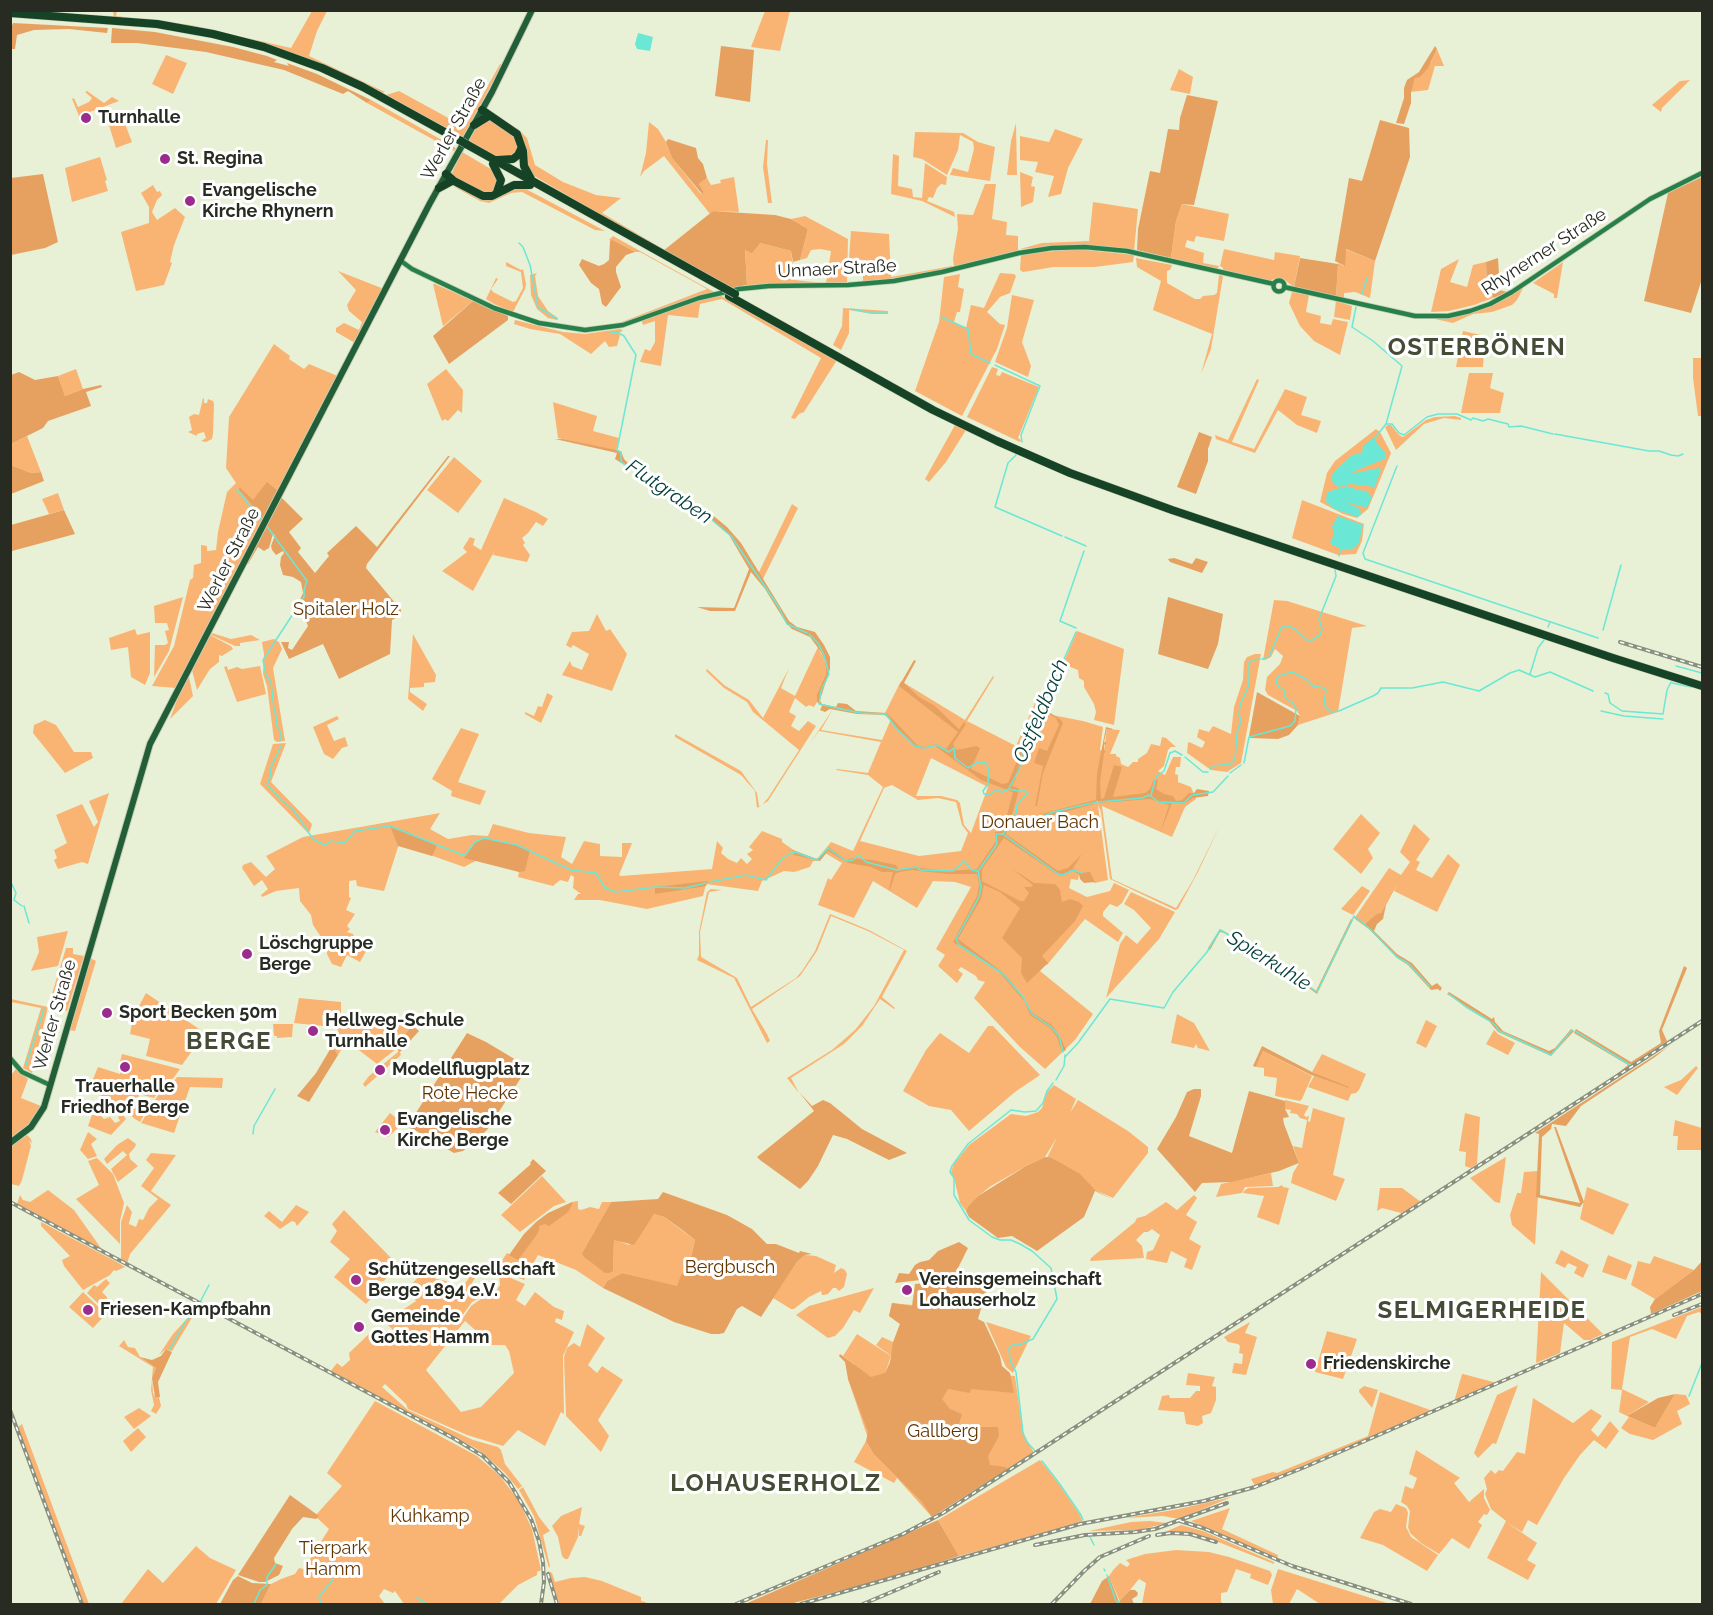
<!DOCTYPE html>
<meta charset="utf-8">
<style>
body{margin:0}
#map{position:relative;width:1713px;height:1615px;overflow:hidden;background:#e8f1d6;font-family:Raleway,sans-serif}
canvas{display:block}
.frame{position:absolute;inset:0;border:12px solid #272b21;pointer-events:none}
</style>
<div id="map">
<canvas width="1713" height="1615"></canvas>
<div class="frame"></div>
</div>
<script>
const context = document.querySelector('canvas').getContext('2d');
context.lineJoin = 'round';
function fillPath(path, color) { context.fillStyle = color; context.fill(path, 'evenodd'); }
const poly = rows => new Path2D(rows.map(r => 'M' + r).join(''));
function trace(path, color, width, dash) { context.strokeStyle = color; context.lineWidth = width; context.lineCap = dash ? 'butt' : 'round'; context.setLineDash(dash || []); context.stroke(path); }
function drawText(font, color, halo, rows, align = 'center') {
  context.font = font + ' Raleway,sans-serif'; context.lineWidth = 6; context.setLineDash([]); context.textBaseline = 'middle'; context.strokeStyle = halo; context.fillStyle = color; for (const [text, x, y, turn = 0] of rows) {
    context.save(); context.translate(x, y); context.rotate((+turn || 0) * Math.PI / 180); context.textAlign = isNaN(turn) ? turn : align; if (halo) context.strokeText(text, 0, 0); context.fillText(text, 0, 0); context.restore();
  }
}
const green = poly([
 [113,11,117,11,116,16,190,25,291,48,312,11,327,11,317,31,309,56,385,92,382,93,291,53,114,17],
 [765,11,790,11,780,51,751,47],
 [1437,49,1444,66,1435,66,1428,90,1410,92,1415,78,1431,62],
 [166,55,187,63,173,94,152,84],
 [500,64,502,65,463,137,386,95,399,91,465,127],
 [1179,69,1193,77,1190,94,1170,90],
 [1690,80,1662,108,1661,112,1652,105,1680,81],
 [87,91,104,103,112,97,119,101,79,116,72,99,74,98,78,107,89,102,92,98,85,92],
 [371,100,456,148,454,151,367,103],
 [122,116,132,142,116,148,108,122],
 [484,120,489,120,510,131,520,145,515,156,498,158,468,140,473,130],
 [649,122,658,129,666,142,672,158,701,194,704,192,699,184,707,178,711,185,721,183,720,180,734,177,739,212,713,211,710,214,664,156,644,171,640,177,646,153],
 [1016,123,1017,175,1007,175,1011,141],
 [511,126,518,129,527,138,535,165,563,182,596,195,621,198,602,213,665,250,637,237,531,174,525,165,524,140],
 [1055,129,1083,139,1068,168,1061,194,1048,197,1054,176,1035,172,1038,162,1020,160,1020,136,1049,142],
 [915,132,963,133,978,142,995,147,990,181,950,175,953,168,968,172,974,149,973,142,960,135,958,150,947,175,922,159,913,157],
 [766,140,768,140,767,164,772,203,768,203,763,167],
 [462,152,496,172,499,185,491,194,482,194,451,175],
 [893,154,899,156,898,186,912,189,913,197,922,198,925,163,947,177,946,185,941,184,937,188,933,198,929,197,927,201,954,212,955,217,922,201,891,194],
 [100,157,107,180,105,181,108,191,72,202,65,168],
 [1020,172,1033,177,1031,186,1035,187,1033,202,1021,207],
 [985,184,996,184,992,219,1007,222,1006,235,1018,236,1018,252,954,268,953,258,958,229,957,214,973,215],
 [153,185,157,192,160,191,162,195,157,200,152,212,157,220,175,208,185,217,174,245,170,262,172,263,164,285,136,291,121,232,149,223,149,207,141,193],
 [451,185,482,199,510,189,524,188,605,231,595,230,522,192,511,193,489,203,480,201],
 [1093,202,1138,209,1134,251,1083,245,1020,249,1042,243,1089,241],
 [1182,204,1229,214,1224,241,1196,236,1194,242,1187,240,1185,247,1204,253,1203,263,1219,266,1217,270,1171,258,1176,221],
 [805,216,848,239,847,283,826,283,831,251,820,249,811,250,807,258,800,260,808,229,791,219],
 [851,231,889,234,891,277,952,266,952,269,893,280,863,283,863,275,869,274,868,263,865,260,849,259],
 [613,236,837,360,804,412,799,414,795,419,791,418,821,358,722,299,700,304,698,318,668,315,661,366,640,362,645,349,650,351,655,342,655,321,643,325,641,319,614,325,707,289,640,252,635,252,609,240],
 [760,243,791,251,795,280,822,283,747,285,745,249],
 [1076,249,1134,255,1133,262,1095,267,1054,267,1023,272,1020,270,1021,254],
 [1224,249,1274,260,1275,252,1300,256,1294,287,1282,278,1277,278,1269,281,1223,270,1223,268,1220,266],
 [1345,249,1375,261,1370,298,1355,292,1344,293,1344,298,1336,297,1338,264,1338,263,1344,266],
 [1136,258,1172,265,1170,270,1167,271,1167,283,1195,299,1200,299,1203,296,1214,295,1217,293,1219,275,1223,276,1211,349,1201,374,1212,334,1153,310,1161,281,1137,267],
 [1459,259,1450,282,1467,287,1473,265,1486,262,1487,286,1492,289,1493,298,1474,305,1449,311,1431,312,1441,269],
 [506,262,521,270,523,269,526,284,525,289,513,312,494,304,486,299,496,278,498,279,491,289,493,292,513,302,516,301,523,288,521,272,506,266],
 [1563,262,1557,298,1554,298,1554,294,1533,283],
 [338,271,384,289,357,344,336,332,336,328,344,323,359,330,362,322,349,311,347,305,356,290],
 [537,273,535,276,538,296,548,311,558,318,557,320,548,318,537,309,531,295,530,275],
 [1000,273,1014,274,1016,276,1010,293,1000,297,987,312,1000,324,1005,325,997,349,962,416,915,391,939,322,944,277,960,274,958,287,964,289,960,312,957,312,954,322,966,328,971,305,984,308],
 [433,284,435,284,473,301,443,326],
 [1522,288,1523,288,1517,300,1512,305,1492,312,1473,314,1453,323,1435,319,1453,317,1489,306],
 [1292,292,1309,295,1306,312,1321,316,1320,323,1331,325,1333,319,1348,322,1340,355,1314,341,1300,326,1289,303],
 [1012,295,1034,300,1022,342,1031,366,1028,377,995,362,1007,328],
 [1336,301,1352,306,1350,320,1334,317],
 [843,308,888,311,888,314,873,314,849,310,849,333,841,350,833,345,842,326],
 [515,320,563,332,585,334,620,329,623,331,618,333,620,335,617,346,609,347,605,341,591,354,560,334,530,329,514,324],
 [1463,331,1485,336,1483,367,1456,367],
 [274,344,290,356,289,359,304,369,309,364,340,377,279,492,253,501,240,487,238,489,264,520,176,688,152,686,174,646,190,580,193,578,194,565,201,563,201,545,207,546,207,551,216,550,218,532,227,492,236,483,226,468,229,417],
 [1693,358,1702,358,1702,413,1701,416,1698,416,1693,378],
 [992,367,998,369,996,375,1000,376,1002,372,1039,387,1018,438,1021,440,1020,442,967,417],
 [76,369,83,389,65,396,58,376],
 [446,369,463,390,462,413,458,410,448,421,445,419,442,421,427,384],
 [1469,373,1493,373,1490,388,1504,393,1500,413,1461,413],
 [1257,379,1259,380,1232,442,1254,449,1285,389,1307,397,1301,415,1321,421,1317,433,1297,425,1278,410,1255,453,1216,439,1215,435,1228,440],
 [203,398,204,399,204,403,207,403,208,399,213,401,214,404,213,434,212,439,206,442,201,441,206,438,204,432,197,434,197,436,188,432,192,430,189,417,194,414,199,415],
 [553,402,597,416,593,431,619,438,616,451,558,438],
 [1455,416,1461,418,1461,420,1444,418,1424,424,1396,450,1385,427,1388,425,1391,425,1399,435,1403,437,1426,420,1435,417],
 [955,425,966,430,946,462,929,482,925,479],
 [1376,429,1380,432,1391,453,1368,509,1357,518,1343,514,1320,502,1327,473,1335,461],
 [27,436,41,472,31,473,11,465,11,444],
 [454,457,482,481,458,513,427,490],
 [58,493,64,510,49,514,42,499],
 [504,498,536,512,548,519,543,526,536,522,528,533,522,538,525,543,523,545,530,555,527,562,493,555,495,550,473,591,442,571,467,552,463,548,470,537,475,539,473,545,481,550],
 [1302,500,1364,524,1362,541,1356,554,1338,555,1292,538],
 [792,504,798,508,763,579,758,574],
 [183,597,169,651,154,677,155,645,165,645,168,643,165,631,169,630,167,623,155,623,154,606],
 [1274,600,1287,601,1367,626,1352,628,1338,712,1298,725,1300,716,1297,711,1268,695,1265,690,1267,677,1280,664,1283,656,1275,649,1271,657,1265,660,1263,660],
 [597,614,606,631,610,629,627,654,612,691,562,675,570,661,572,666,582,670,589,654,573,645,571,648,566,645,572,632,589,631],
 [135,629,137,635,150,632,150,673,145,685,131,677,128,647,111,650,109,638],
 [1077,631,1124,649,1114,725,1094,720,1096,712,1094,704,1084,687,1084,681,1079,678,1078,670,1068,666,1060,671],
 [212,633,231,639,251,635,260,640,240,643,240,646,235,646,211,635],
 [413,634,436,675,435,682,424,683,424,687,410,688,410,692,427,704,423,711,408,699],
 [210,635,231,646,233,649,222,656,219,655,219,662,210,669,197,690,192,670],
 [274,639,279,642,282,649,273,668,285,741,277,742,274,740,267,686,263,674,264,654,262,642],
 [818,647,825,662,826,674,817,702,814,707,809,705,806,707,795,698,789,712,796,716,791,726,799,731,808,721,816,726,768,801,757,808,755,791,741,775,675,737,675,734,741,771,757,793,759,806,762,805,768,798,799,750,753,712,747,702,724,688,706,671,707,669,724,685,749,700,763,718,789,668,781,688,795,696],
 [1255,654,1261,654,1241,763,1227,772,1211,770,1187,753,1188,743,1189,742,1202,748,1205,742,1197,737,1199,729,1209,732,1213,726,1231,734,1234,707,1243,680,1244,662,1247,657],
 [227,666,228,670,237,667,242,669,260,666,266,694,237,702,224,667],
 [993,676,994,677,967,721,1016,746,1035,703,1052,715,1083,721,1103,727,1100,750,1105,752,1107,751,1104,750,1107,729,1120,730,1110,754,1116,754,1116,756,1120,758,1121,764,1128,767,1133,762,1138,762,1138,759,1147,753,1151,744,1160,746,1162,737,1166,738,1176,747,1171,747,1168,750,1164,766,1158,771,1165,775,1173,757,1181,757,1180,767,1176,767,1175,774,1178,775,1178,782,1191,787,1196,799,1185,807,1172,837,1102,806,1112,879,1176,908,1193,880,1221,823,1198,872,1178,909,1175,910,1110,879,1101,812,1098,805,1108,880,1095,883,1079,875,1078,880,1071,879,1069,888,1087,897,1110,891,1114,883,1129,890,1122,903,1117,907,1110,904,1103,912,1103,916,1123,933,1118,942,1085,919,1047,965,1046,964,1040,971,1093,1014,1075,1040,1045,1069,1020,1047,974,998,985,982,978,980,976,976,961,967,958,970,963,974,957,983,938,966,945,955,936,949,971,887,955,882,933,881,917,908,873,881,854,918,818,905,828,878,831,880,842,863,825,853,817,861,813,861,810,867,794,872,784,871,762,881,758,891,706,884,703,896,647,909,600,900,574,900,578,894,581,894,573,888,574,877,571,875,568,882,560,880,553,886,518,877,519,872,481,858,464,867,399,844,384,891,357,886,356,880,349,881,349,897,351,898,346,910,355,914,347,926,350,929,347,932,353,934,356,942,365,946,370,944,360,962,347,955,341,967,332,964,327,954,327,946,313,925,311,915,300,901,299,888,276,891,262,897,261,895,268,889,262,880,254,886,242,868,243,865,251,862,266,877,275,869,266,856,303,837,440,813,430,829,448,839,472,835,488,836,493,824,529,833,566,837,561,857,572,864,584,841,600,844,600,856,622,857,622,843,632,843,619,875,621,876,712,869,717,841,723,848,721,853,728,859,737,863,741,858,747,864,752,859,747,854,753,850,749,847,762,831,782,839,782,842,795,851,815,859,818,858,831,842,853,851,883,787,868,775,836,770,837,769,868,773,881,742,819,731,809,745,833,709,821,730,882,740,891,719,884,715,901,681,965,720],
 [931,758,988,787,971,833,964,825,960,803,957,800,941,796,916,796],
 [892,785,918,800,938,798,956,802,962,825,968,833,961,851,919,856,860,841,884,788],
 [189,677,193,696,170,719,178,697],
 [547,693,553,696,541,723,525,714,525,712,534,716,538,706,542,707],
 [337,716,339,719,327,725,334,741,345,737,348,746,342,748,333,759,324,754,313,727],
 [45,720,56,725,74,752,91,752,93,758,65,773,33,733,34,725],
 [461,728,479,734,458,782,486,791,480,805,451,796,452,791,432,779],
 [286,743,271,782,312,824,310,831,308,833,260,784,273,744],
 [109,793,88,864,82,862,58,869,54,860,57,858,54,850,67,843,56,815,82,804,94,827,98,822,89,801],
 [1361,814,1380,833,1368,849,1373,858,1361,874,1333,849],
 [1414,824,1430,839,1416,860,1420,862,1416,870,1432,878,1448,854,1460,865,1437,912,1394,891,1398,883,1381,913,1365,924,1356,916,1389,868,1401,875,1410,862,1400,852],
 [1362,886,1370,891,1353,915,1341,909],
 [711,889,722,890,709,892,700,932,701,957,737,978,751,1007,796,978,802,971,815,951,830,914,869,930,907,951,882,997,895,1008,894,1009,880,999,862,1026,844,1044,791,1078,799,1093,787,1078,832,1050,855,1030,874,1006,904,950,868,931,831,916,817,951,800,976,752,1009,767,1034,770,1041,767,1043,734,978,697,960,699,955,699,932,707,892],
 [1131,892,1175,912,1159,939,1106,998,1120,944,1126,935,1137,944,1151,928,1134,910,1124,904],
 [68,931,58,966,31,971,39,952,37,937],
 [66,948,73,948,73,954,84,956,67,1011,48,1007,32,1073,23,1068,41,1008,11,1002,11,999,48,1007],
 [90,958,96,961,75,1031,69,1030],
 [146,993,205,1033,182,1065,146,1056,150,1039,130,1034,133,1017],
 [299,998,341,1002,341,1012,338,1018,322,1015,323,1026,294,1023],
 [344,1013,362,1024,368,1013,409,1029,400,1041,388,1036,387,1041,398,1048,401,1055,365,1087,363,1084,369,1076,398,1052,398,1050,396,1049,377,1064,347,1041,338,1055,331,1047,338,1030,336,1028],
 [1177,1014,1194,1023,1210,1051,1198,1048,1196,1044,1194,1048,1171,1043],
 [1426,1020,1437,1026,1426,1048,1416,1043],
 [273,1024,293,1024,292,1037,277,1038,277,1036,274,1036],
 [988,1026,993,1026,1040,1075,1015,1092,969,1131,951,1110,929,1106,903,1091,926,1050,940,1033,969,1053],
 [1494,1030,1498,1034,1515,1043,1508,1055,1486,1044],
 [1263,1051,1312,1076,1302,1099,1300,1101,1275,1096,1277,1078,1264,1076,1264,1068,1256,1067],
 [122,1054,180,1069,172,1080,166,1079,154,1098,139,1094,138,1102,150,1105,140,1122,135,1119,113,1100,88,1091,98,1067,120,1074,122,1067,119,1066],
 [1322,1054,1366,1074,1359,1090,1356,1093,1351,1094,1348,1101,1308,1087,1314,1076,1348,1088,1312,1072],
 [1696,1066,1698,1068,1677,1095,1664,1087,1681,1080],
 [16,1069,28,1079,21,1098,41,1106,32,1123,11,1141,11,1075],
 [177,1077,223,1078,222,1088,190,1087,174,1133,141,1123,160,1092,172,1084],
 [1054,1085,1076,1099,1070,1113,1078,1100,1128,1131,1148,1147,1148,1153,1113,1198,1095,1190,1052,1158,1047,1158,1057,1137,1045,1157,1026,1166,991,1186,978,1196,966,1211,960,1203,954,1178,951,1172,954,1164,969,1145,1011,1114,1026,1116,1038,1112,1042,1108,1047,1092],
 [1285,1100,1309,1106,1304,1115,1306,1117,1309,1116,1308,1121,1310,1122,1313,1108,1345,1118,1333,1175,1345,1179,1336,1201,1291,1183,1293,1173,1299,1163,1293,1146,1302,1148,1307,1120,1300,1118,1297,1114,1290,1113,1291,1110,1285,1109],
 [390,1113,400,1121,401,1124,399,1127,388,1137,375,1132],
 [1465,1113,1480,1117,1477,1164,1471,1168,1465,1166,1466,1152,1459,1151],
 [122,1114,126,1119,111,1135,88,1126,92,1115,100,1115,104,1119,110,1117,115,1123,120,1121,118,1117],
 [1675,1120,1702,1128,1702,1150,1677,1150,1678,1136,1673,1136],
 [88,1132,97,1139,91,1144,97,1156,88,1159,80,1150],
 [27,1135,31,1139,32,1144,29,1140,31,1146,22,1180,19,1186,11,1184,11,1145,23,1136,27,1139,24,1136],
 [128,1138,136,1144,135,1147,129,1154,130,1159,138,1166,118,1182,111,1169,127,1155,123,1151,107,1164,104,1159,117,1145],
 [151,1153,176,1155,151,1191,171,1205,130,1254,127,1264,121,1260,121,1222,127,1205,132,1212,128,1227,129,1224,136,1227,139,1219,143,1220,149,1208,158,1199,141,1186,154,1168,146,1160],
 [1506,1157,1504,1173,1500,1203,1495,1202,1470,1178],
 [97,1158,113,1174,124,1203,120,1221,120,1244,76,1199,99,1185,88,1161],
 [1538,1171,1538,1197,1535,1245,1512,1225,1510,1215,1517,1193,1521,1193,1524,1172],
 [1271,1173,1273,1186,1248,1187,1245,1187,1242,1193,1216,1197,1221,1184],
 [542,1176,566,1202,554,1206,520,1232,501,1215],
 [1282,1185,1283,1187,1289,1188,1279,1225,1257,1217,1264,1196,1243,1193,1244,1191,1248,1188,1278,1187],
 [1587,1187,1629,1204,1613,1235,1580,1219],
 [1380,1188,1402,1188,1421,1202,1401,1216,1401,1213,1382,1208,1377,1211],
 [48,1190,74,1210,103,1251,17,1204,20,1195,23,1200,30,1202],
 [1194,1195,1197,1198,1186,1215,1197,1222,1189,1239,1201,1246,1192,1270,1184,1267,1187,1259,1171,1251,1167,1263,1146,1259,1147,1252,1153,1250,1160,1235,1152,1229,1148,1232,1144,1232,1136,1240,1142,1246,1144,1258,1090,1261,1091,1258,1135,1222,1137,1218,1145,1216,1166,1202,1177,1210],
 [578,1201,578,1209,581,1210,590,1207,599,1209,602,1202,611,1202,582,1253,613,1271,614,1239,629,1245,654,1214,664,1217,695,1240,689,1266,677,1287,622,1273,607,1281,603,1288,576,1270,538,1255,524,1280,497,1268,507,1253,518,1259,537,1235,539,1226,572,1205,572,1202],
 [296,1205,309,1212,297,1226,295,1222,292,1221,280,1229,264,1216,269,1211,282,1222],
 [344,1210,397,1264,384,1281,378,1282,382,1286,366,1304,334,1277,350,1259,330,1242,337,1231,332,1224],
 [41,1222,117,1262,125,1267,116,1271,114,1270,110,1275,83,1290,64,1266,62,1260,70,1256,41,1226],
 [1561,1250,1589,1265,1583,1278,1574,1273,1577,1267,1568,1263,1565,1268,1555,1263],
 [805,1255,816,1256,836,1265,834,1273,841,1268,845,1270,847,1274,844,1287,839,1291,836,1288,833,1288,828,1294,824,1295,822,1295,821,1291,809,1297,794,1309,791,1309,773,1298,797,1262],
 [1608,1255,1632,1265,1626,1280,1602,1272],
 [1654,1256,1694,1270,1655,1299,1631,1285,1638,1261,1650,1264],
 [424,1271,436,1279,446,1281,459,1292,471,1275,475,1278,472,1283,475,1288,479,1290,482,1288,486,1292,483,1296,472,1302,462,1316,463,1318,471,1306,488,1294,493,1296,500,1285,499,1273,525,1284,516,1300,525,1306,535,1292,554,1307,564,1311,562,1320,556,1318,555,1322,574,1332,563,1356,564,1414,561,1412,545,1446,518,1430,503,1446,467,1435,408,1409,406,1404,385,1384,382,1387,408,1410,473,1440,498,1447,501,1450,505,1464,522,1486,518,1489,504,1472,477,1449,330,1372,337,1363,342,1367,350,1360,349,1353,372,1331,383,1342,394,1331,385,1322,416,1301,409,1287],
 [465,1321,492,1345,505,1345,509,1351,514,1373,481,1407,461,1412,426,1370],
 [1541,1272,1603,1334,1590,1340,1584,1340,1564,1323,1560,1353,1536,1363],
 [106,1279,110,1283,102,1292,107,1297,106,1311,87,1293,94,1285,97,1287],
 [874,1288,860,1313,854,1310,843,1328,835,1336,828,1338,796,1315,809,1306],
 [83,1292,106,1314,93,1328,69,1307],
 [892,1303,954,1309,975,1373,1015,1376,1023,1433,1034,1453,1008,1469,1005,1468,931,1516,897,1478,894,1483,854,1462,866,1441,873,1453,848,1379,855,1365,843,1356,857,1334,891,1356,882,1382,893,1357,876,1345,882,1337,893,1342,900,1324,889,1316],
 [1702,1307,1702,1314,1699,1312,1687,1316,1676,1339,1652,1329,1630,1337,1622,1389,1649,1402,1627,1416,1619,1412,1622,1390,1611,1389,1612,1342],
 [194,1311,196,1311,172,1351,166,1349,159,1355,173,1334],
 [986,1322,1031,1336,1013,1373,1006,1367],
 [1250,1322,1245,1333,1257,1337,1246,1375,1232,1373,1234,1363,1242,1364,1243,1354,1239,1353,1240,1346,1238,1344,1228,1342,1224,1337],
 [587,1324,605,1338,588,1365,597,1373,602,1366,623,1380,598,1420,609,1436,601,1452,566,1416,564,1357,567,1348,571,1345,574,1343,580,1347],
 [1327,1331,1357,1339,1343,1379,1315,1372],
 [124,1340,128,1347,135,1348,140,1357,156,1368,152,1378,153,1393,155,1397,159,1397,161,1406,156,1414,151,1411,154,1405,151,1390,153,1367,119,1346],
 [1188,1373,1215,1377,1212,1386,1216,1387,1216,1400,1211,1413,1202,1416,1203,1423,1198,1426,1186,1424,1184,1412,1158,1410,1162,1396,1169,1395,1170,1398,1190,1398,1196,1391,1200,1391,1200,1386,1186,1385],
 [1462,1374,1463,1374,1497,1383,1454,1402],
 [1518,1385,1496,1444,1493,1443,1478,1458,1474,1453,1497,1395],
 [1364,1386,1378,1390,1372,1408,1359,1392,1359,1390],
 [1380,1392,1433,1411,1255,1486,1251,1479,1273,1472,1277,1473,1368,1436],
 [1675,1394,1686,1395,1690,1404,1677,1411,1682,1424,1653,1440,1630,1434,1621,1428,1629,1417,1655,1428],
 [1533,1398,1573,1423,1591,1409,1602,1416,1591,1430,1598,1437,1610,1421,1619,1431,1606,1449,1594,1440,1580,1455,1564,1478,1537,1525,1528,1520,1522,1532,1506,1522,1537,1543,1527,1560,1536,1565,1528,1580,1487,1558,1506,1521,1491,1509,1485,1494,1487,1489,1484,1478,1491,1470,1495,1474,1499,1470,1503,1471,1517,1452,1525,1454],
 [375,1401,477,1456,500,1476,519,1501,532,1529,541,1570,537,1572,537,1575,518,1585,499,1604,404,1604,395,1591,393,1593,384,1589,379,1596,385,1604,261,1604,271,1584,281,1579,295,1574,299,1568,304,1569,329,1529,315,1516,342,1486,327,1473],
 [139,1408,151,1416,134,1429,124,1417],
 [22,1424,58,1521,89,1604,83,1604,18,1427],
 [138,1428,146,1437,131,1452,123,1441],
 [1416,1450,1460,1478,1454,1483,1469,1502,1484,1489,1484,1498,1490,1510,1487,1515,1484,1514,1478,1522,1482,1525,1469,1549,1452,1538,1439,1554,1421,1543,1410,1533,1408,1527,1410,1511,1407,1506,1401,1502,1405,1486,1413,1489,1417,1478,1409,1474],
 [1040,1460,1059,1484,1080,1515,1083,1523,959,1556,938,1520],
 [523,1487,539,1517,550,1531,543,1535,550,1566,549,1568,534,1516,519,1490],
 [1232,1497,1179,1519,1163,1516,1125,1518,1179,1509],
 [1396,1504,1406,1508,1408,1513,1406,1527,1411,1537,1438,1555,1427,1571,1383,1545,1360,1538,1374,1512,1380,1509,1391,1512],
 [582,1507,579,1524,585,1526,581,1536,579,1536,579,1527,578,1537,568,1559,565,1559,562,1556,558,1537,552,1526,561,1516],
 [1230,1508,1222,1529,1278,1555,1277,1559,1191,1521],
 [1150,1521,1167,1523,1139,1530,1089,1531,1131,1522],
 [1181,1525,1203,1531,1274,1562,1274,1564,1203,1536,1175,1532,1163,1533],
 [196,1546,210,1558,236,1570,216,1604,121,1604,148,1569,163,1583],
 [1176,1550,1209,1552,1229,1557,1270,1571,1272,1575,1268,1585,1250,1578,1251,1574,1236,1569,1227,1592,1221,1593,1221,1602,1224,1604,1142,1604,1146,1583,1139,1579,1120,1602,1109,1576,1114,1569,1120,1563,1127,1567,1130,1564,1126,1560,1145,1554],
 [1278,1569,1390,1604,1320,1604,1297,1589,1289,1604,1273,1604,1271,1590],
 [548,1571,552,1573,555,1582,571,1578,585,1577,602,1581,641,1597,641,1601,651,1604,559,1604]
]);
const forest = poly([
 [13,23,108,28,107,33,69,29,34,30,17,35,15,49,11,49,11,28],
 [112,28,155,32,233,47,267,56,277,60,274,62,289,66,287,63,317,74,371,100,367,103,348,91,343,94,284,70,206,52,137,43,111,43],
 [721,46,754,50,750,102,715,96],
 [1435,46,1437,49,1428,68,1420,77,1415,78,1411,92,1411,103,1404,124,1396,123,1404,98,1404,88,1407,80,1419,72],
 [1187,95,1218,101,1194,205,1182,204,1176,221,1171,258,1137,250,1138,229,1150,171,1160,173,1168,129,1179,130,1180,118],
 [1380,120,1409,128,1410,157,1375,261,1346,249,1345,266,1335,261,1349,178,1362,181],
 [668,139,696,148,698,158,703,164,707,178,699,184,704,192,702,194,672,158,666,142],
 [43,174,58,242,45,248,11,255,11,178],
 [1702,177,1702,279,1691,313,1644,301,1668,193],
 [713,211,775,215,791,219,808,229,800,260,793,262,791,251,760,243,752,253,745,250,747,285,731,288,663,251],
 [612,240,635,252,626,255,616,267,616,272,621,287,606,307,602,304,599,289,591,283,579,265,582,259,599,266,604,264,609,260,610,241],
 [1300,258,1338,264,1336,297,1294,287],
 [1498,258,1500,290,1507,292,1493,298,1492,289,1487,287,1486,262],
 [473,301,508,316,508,320,449,364,433,336],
 [19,372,35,380,58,376,65,396,83,389,101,385,102,387,86,392,91,406,48,421,43,428,11,444,11,375],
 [1199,432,1212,437,1208,449,1208,461,1196,494,1177,487],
 [555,439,563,439,621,451,624,459,629,464,710,513,727,527,741,543,789,621,797,627,815,632,824,645,830,657,830,669,821,697,820,701,822,704,836,707,838,703,847,704,856,711,887,713,917,745,924,747,937,744,946,749,958,732,899,686,914,660,916,661,904,683,919,697,935,706,959,729,964,722,966,724,953,744,954,746,957,750,976,746,980,748,971,769,1002,784,1008,783,1022,749,1034,712,1039,706,1060,719,1063,723,1043,773,1037,806,1035,806,1043,766,1034,763,1039,748,1047,751,1059,725,1056,718,1043,711,1038,714,1038,718,1032,727,1034,733,1031,734,1019,771,1016,774,1016,778,1012,786,1018,788,1019,790,1012,815,1012,824,1023,825,1035,817,1052,811,1096,800,1097,773,1106,727,1113,729,1112,730,1107,729,1104,742,1107,743,1104,745,1104,750,1107,751,1104,753,1100,782,1101,799,1104,798,1114,765,1122,767,1113,797,1145,793,1150,789,1154,779,1158,780,1156,789,1164,794,1173,796,1176,801,1182,800,1189,793,1194,793,1197,789,1209,791,1208,796,1193,798,1184,804,1172,803,1160,833,1169,805,1150,799,1100,803,1097,800,1094,804,1039,819,1024,827,1010,827,1007,830,1006,834,1058,871,1068,868,1082,854,1073,868,1081,873,1090,872,1095,882,1084,883,1080,879,1079,874,1073,871,1063,876,1058,875,1004,838,982,869,982,881,1020,901,1024,901,1029,893,1024,887,1031,887,1033,885,1011,868,1034,883,1055,884,1060,890,1062,902,1070,899,1079,902,1083,906,1075,921,1042,956,1048,963,1027,983,1021,973,1022,958,1002,938,1020,908,1000,892,984,885,981,899,958,939,1001,971,1011,981,1033,1013,1052,1025,1060,1036,1066,1050,1062,1052,1057,1037,1050,1028,1030,1015,1025,1002,999,972,953,942,977,896,979,885,977,874,947,874,912,870,899,872,895,874,890,890,889,889,893,872,882,872,871,867,848,863,828,851,820,861,794,855,793,850,817,859,829,847,846,860,853,858,872,860,896,865,899,870,915,866,921,868,947,871,977,869,996,841,995,832,1003,831,1013,792,981,780,934,745,923,749,915,747,885,715,857,714,830,709,825,712,820,710,822,706,817,702,817,695,826,674,825,662,821,652,810,637,792,629,786,623,765,589,751,572,735,611,710,611,697,607,734,608,749,569,729,535,708,517,615,459,617,453],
 [448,456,450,456,367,564,366,568,401,610,401,615,392,620,390,654,339,679,323,644,289,659,281,642,289,642,288,648,292,650,308,626,299,602,303,593,301,582,293,577,283,575,280,565,281,557,284,553,283,551,276,555,272,550,271,546,275,535,273,534,269,548,264,551,258,547,248,564,246,564,281,497,303,519,289,532,301,548,298,552,315,573,329,556,327,553,356,526,377,547],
 [11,465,31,473,41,472,44,481,11,494],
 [267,482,279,492,264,520,238,489,240,487,253,500],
 [64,510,75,534,12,551,11,525],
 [1174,558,1192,564,1196,558,1208,562,1202,573,1170,562,1168,559],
 [1168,597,1223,614,1218,644,1208,669,1158,654],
 [1257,692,1300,716,1298,725,1289,735,1278,739,1250,738,1249,736],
 [390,826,406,831,437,846,432,856,398,846],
 [484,838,517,845,530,850,525,871,519,872,464,858,475,842],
 [708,881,706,886,655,894,655,887],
 [1398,882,1386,905,1383,919,1377,924,1374,931,1397,954,1412,963,1432,986,1437,983,1442,988,1440,991,1438,989,1431,990,1408,965,1397,958,1370,930,1354,918,1356,916,1365,924,1377,914,1381,913],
 [1351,919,1353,920,1317,994,1285,970,1225,933,1220,932,1210,950,1208,948,1220,929,1264,954,1316,991],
 [1684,966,1687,968,1662,1030,1667,1041,1607,1082,1628,1065,1574,1033,1576,1029,1631,1062,1661,1043,1659,1031],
 [1449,992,1492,1019,1494,1017,1495,1022,1503,1031,1549,1051,1555,1048,1571,1029,1574,1031,1551,1056,1498,1032,1488,1020,1447,994],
 [412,1025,419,1031,400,1052,387,1039,388,1036,400,1041],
 [467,1033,486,1042,528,1067,487,1130,463,1151,454,1153,413,1129,401,1126,412,1119],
 [332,1046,338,1055,309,1102,297,1096,316,1073],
 [1262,1046,1312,1072,1349,1087,1348,1088,1311,1075,1263,1051,1256,1067,1253,1066],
 [1669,1046,1655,1057,1581,1106,1566,1126,1552,1124,1551,1129,1542,1137,1540,1195,1580,1203,1554,1127,1556,1127,1584,1202,1580,1207,1536,1197,1539,1134,1535,1133],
 [1194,1089,1201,1089,1201,1096,1189,1136,1232,1153,1249,1091,1285,1101,1285,1109,1289,1117,1283,1118,1284,1124,1299,1163,1279,1171,1232,1182,1202,1183,1195,1192,1157,1149,1176,1117,1187,1092],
 [799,1092,812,1106,823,1100,830,1103,862,1129,907,1153,889,1160,847,1139,833,1135,818,1166,808,1181,800,1189,760,1160,757,1157,814,1111],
 [1045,1157,1052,1158,1080,1174,1095,1190,1112,1199,1095,1191,1084,1217,1037,1251,1012,1236,998,1238,969,1217,966,1211,968,1207,978,1196,1026,1166],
 [533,1159,546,1171,511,1204,498,1193,531,1164,530,1163],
 [663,1192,727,1215,752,1229,767,1244,776,1244,799,1253,800,1251,812,1254,805,1255,797,1262,761,1317,742,1306,737,1309,724,1333,719,1334,711,1334,674,1322,603,1288,607,1281,622,1273,677,1286,681,1275,689,1266,695,1240,681,1229,664,1217,654,1214,634,1245,614,1240,613,1271,609,1273,605,1273,583,1256,582,1253,611,1202,658,1199],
 [572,1202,572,1205,568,1212,556,1221,549,1226,545,1224,539,1226,539,1230,537,1235,518,1260,509,1255,524,1234,536,1222,548,1213],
 [959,1242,968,1248,954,1276,895,1283,899,1273,909,1274,915,1265,920,1262,929,1260,938,1251],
 [1702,1261,1702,1291,1651,1314,1650,1307,1655,1299,1694,1270],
 [957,1280,989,1282,978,1319,984,1322,1000,1356,1002,1366,1010,1373,1014,1393,971,1389,970,1393,948,1389,942,1399,950,1409,962,1414,958,1427,998,1427,999,1436,988,1456,990,1465,1005,1467,1008,1469,932,1517,922,1502,873,1453,866,1441,868,1432,848,1379,845,1362,839,1356,840,1354,871,1377,885,1373,890,1362,893,1343,900,1324,889,1316,892,1303,912,1306,915,1284],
 [166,1349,172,1352,158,1382,160,1397,155,1397,152,1378,156,1368,140,1357,152,1360,161,1356],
 [1675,1394,1655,1428,1627,1416,1658,1398],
 [290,1495,319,1516,316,1519,303,1517,292,1529,274,1558,275,1563,283,1566,279,1575,265,1582,259,1582,238,1575],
 [938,1520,959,1556,896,1576,790,1604,745,1604],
 [238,1576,252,1583,271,1584,261,1604,220,1604,233,1580],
 [1109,1576,1119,1602,1130,1590,1135,1590,1138,1593,1137,1596,1132,1599,1134,1604,1090,1604,1102,1581]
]);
const water = poly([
 [638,33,653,37,650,51,637,49,635,44],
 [1373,438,1386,454,1385,459,1352,472,1354,473,1379,468,1381,470,1375,487,1350,484,1339,487,1335,485,1331,480,1333,473,1352,455,1362,453,1363,446],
 [1347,486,1358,490,1367,491,1372,497,1367,508,1346,502,1360,509,1361,515,1358,517,1334,509,1326,502,1327,492],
 [1338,516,1363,525,1359,543,1355,548,1345,550,1332,545,1330,542,1334,535,1332,526]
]);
const stream = poly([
 [519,243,523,247,530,265,538,307,557,319],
 [1362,294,1367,278],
 [1356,307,1352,327,1373,341,1402,366,1386,424,1374,439],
 [851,309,871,313,887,313],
 [941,317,968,329,971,354,990,363],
 [610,333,617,332,624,336,636,355,617,450,621,453,621,462,706,515,731,536,778,606,787,624,807,633],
 [995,365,1040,386,1021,435,1022,442],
 [1386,424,1392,424,1399,433,1404,435,1427,417,1438,414,1457,414,1471,420,1473,418,1483,421,1488,419,1508,424,1509,427,1521,426,1553,434],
 [1555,434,1649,451,1659,451,1671,455,1678,456,1683,454],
 [1016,455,1008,463,995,507,1062,536],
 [1397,466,1363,553,1365,559,1598,638],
 [237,490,263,522],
 [266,525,307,581,304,590,304,597,263,660,266,675,271,682,274,709,277,719,276,724,280,731,280,741],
 [1065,537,1086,546],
 [1339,556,1341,548],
 [1548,627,1550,622],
 [1076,628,1060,621,1084,551],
 [1603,630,1621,565],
 [809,634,818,643,824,655,829,674,821,691,819,704,860,713,886,714,896,728,915,746,924,748,937,745,949,752,954,748,955,758,968,768,978,762,986,763,989,770,988,784,983,791,984,794,989,795,996,790,1002,792,1009,789,1018,791,1026,791,1028,793,1016,806,1017,812,1011,821,1007,824,1006,829],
 [1262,659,1269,657,1282,626,1288,626,1295,629,1307,640,1312,640,1320,635,1322,629,1319,619,1336,576,1335,569],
 [1676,666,1702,673],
 [1530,674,1538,648,1544,640],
 [1672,683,1691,687],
 [1605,693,1608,694,1610,703,1622,711,1663,714,1667,690,1671,682],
 [1601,711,1624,716,1663,719],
 [281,746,271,767,270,777,267,785,283,802,292,808,313,839,325,845,331,841,345,843,355,831,390,826,463,855,465,855,475,842,484,838,517,845,571,870,596,873,605,888,616,892,655,887,685,888,706,883],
 [1185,757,1203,772,1208,772],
 [1244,763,1249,737,1290,726,1295,721,1296,709,1293,703,1284,697,1284,690,1278,686,1276,680,1279,676,1292,672,1306,679,1313,686,1324,688,1326,690,1324,705,1331,712,1339,711,1373,696,1378,693,1381,688,1412,688,1443,682,1479,691,1510,673,1519,670,1535,677,1550,672,1593,691],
 [1210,769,1212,766,1230,764,1235,759,1237,733,1241,720,1239,715,1240,705,1249,685,1249,663,1252,660,1260,659],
 [1230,773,1241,765],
 [1009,788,1019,770,1022,754,1029,734,1034,731,1031,728,1036,720,1036,712,1044,704,1076,632],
 [1151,795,1156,777,1164,771,1170,753,1175,751,1182,755],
 [1099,802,1142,798,1149,795,1159,802,1184,803,1192,795,1213,792,1228,776],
 [1003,834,1058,874,1063,875,1073,870,1082,873],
 [979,870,997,844,996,834,1003,834,1008,826,1024,825,1053,812,1097,802],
 [10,880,16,893,14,900,22,906],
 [710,882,746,875,766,880,782,859,791,853,795,852,817,860,828,848,846,861,853,860,859,855,866,862,897,870,916,867,921,870,953,871,964,861,972,870,978,871,981,887,979,897,956,939,959,945,1003,974,1023,997,1032,1014,1051,1027,1059,1036,1063,1052],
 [24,906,29,923],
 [1449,994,1466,1007,1488,1020,1495,1025,1499,1031,1551,1055,1572,1030],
 [1575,1031,1630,1065],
 [1065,1057,1078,1043,1110,999,1164,1008,1173,992,1207,952,1220,930,1264,955,1317,992,1354,916,1370,929,1397,957,1409,964,1430,987],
 [26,1065,44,1009],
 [1056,1080,1064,1066,1065,1055],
 [253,1134,254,1126,275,1089],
 [200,1302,209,1285],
 [187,1320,194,1311],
 [170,1349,185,1322],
 [1689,1396,1702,1363],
 [1036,1452,1027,1442,1023,1433,1016,1372,1010,1360,1009,1349,1012,1345,1019,1345,1033,1339,1057,1299,1051,1268,1032,1251,1020,1244,1011,1240,1000,1240,992,1237,969,1220,954,1195,954,1178,950,1172,952,1166,968,1144,1011,1110,1025,1112,1036,1111,1043,1103,1047,1091,1053,1083],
 [1042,1461,1059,1483,1081,1515,1083,1520],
 [1090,1537,1094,1545],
 [1104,1569,1105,1571],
 [1107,1575,1116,1601,1121,1604],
 [417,1598,427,1604],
 [254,1604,260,1590,267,1585,267,1577,276,1564],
 [321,1604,319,1597,333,1579]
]);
const secondary = poly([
 [401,261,412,269,494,308,539,323,585,330,623,325,699,298,739,289,769,286,848,285,894,281,942,272,1019,253,1052,248,1085,247,1127,251,1274,284],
 '1273.5 286a5.5 5.5 0 1 1 11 0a5.5 5.5 0 1 1-11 0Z',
 [1284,287,1415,316,1448,316,1470,311,1490,304,1512,292,1650,199,1702,173],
 [10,1058,22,1072,50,1085]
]);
const primary = poly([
 [10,1143,31,1127,44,1107,150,744,430,203,492,92,532,10]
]);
const motorway = poly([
 [10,13,157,24,213,34,264,47,322,68,363,87,461,141],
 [482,110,517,134,523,151,524,166,531,179],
 [474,125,487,117],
 [466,144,724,288],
 [497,160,513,159,518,155,521,149],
 [493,164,501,180,497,192],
 [446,174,454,181,483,196,492,196,514,185,530,185],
 [439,188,452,181],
 [729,296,933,410,997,441,1070,473,1172,510,1613,658,1702,686]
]);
const rail = poly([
 [1620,642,1702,667],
 [10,1202,455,1439,483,1456,509,1482,531,1519,539,1541,543,1562,544,1582,541,1604],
 [1674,1315,1702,1304],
 [10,1410,82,1604],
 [1180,1521,1203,1528,1292,1566,1411,1604],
 [1157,1535,1171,1533,1190,1534,1216,1542],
 [1035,1545,1085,1535,1135,1532,1155,1529,1227,1503],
 [548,1574,557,1604],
 [736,1604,903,1534,943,1513,1702,1021],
 [801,1604,1080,1524,1204,1501,1255,1487,1305,1467,1702,1294],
 [863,1604,939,1572],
 [1052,1604,1084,1571,1100,1557,1149,1536]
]);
const motorwayBridge = poly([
 [461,141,466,144],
 [724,288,735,294]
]);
const markers = [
 [86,118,6,"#992c8c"],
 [165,159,6,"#992c8c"],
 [190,201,6,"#992c8c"],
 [247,954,6,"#992c8c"],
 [107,1013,6,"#992c8c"],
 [313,1031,6,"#992c8c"],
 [125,1067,6,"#992c8c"],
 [380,1070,6,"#992c8c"],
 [385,1130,6,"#992c8c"],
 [356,1280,6,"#992c8c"],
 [907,1290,6,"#992c8c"],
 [88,1310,6,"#992c8c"],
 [359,1327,6,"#992c8c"],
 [1311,1364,6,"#992c8c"]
];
const poiNames = [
 ["Turnhalle",98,118],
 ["St. Regina",177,159],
 ["Evangelische",202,191],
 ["Kirche Rhynern",202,212],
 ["Löschgruppe",259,944],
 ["Berge",259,965],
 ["Sport Becken 50m",119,1013],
 ["Hellweg-Schule",325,1021],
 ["Turnhalle",325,1042],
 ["Modellflugplatz",392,1070],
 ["Trauerhalle",125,1087,"center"],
 ["Friedhof Berge",125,1108,"center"],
 ["Evangelische",397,1120],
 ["Kirche Berge",397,1141],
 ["Schützengesellschaft",368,1270],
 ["Berge 1894 e.V.",368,1291],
 ["Vereinsgemeinschaft",919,1280],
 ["Lohauserholz",919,1301],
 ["Friesen-Kampfbahn",100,1310],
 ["Gemeinde",371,1317],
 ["Gottes Hamm",371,1338],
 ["Friedenskirche",1323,1364]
];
const streetNames = [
 ["Werler Straße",454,129,-61],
 ["Rhynerner Straße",1544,252,-33],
 ["Unnaer Straße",837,269,-3],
 ["Werler Straße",229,560,-63],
 ["Werler Straße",55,1015,-74]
];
const parkNames = [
 ["Spitaler Holz",346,610],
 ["Donauer Bach",1040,823],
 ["Rote Hecke",470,1094],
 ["Bergbusch",730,1268],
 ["Gallberg",943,1432],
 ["Kuhkamp",430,1517],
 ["Tierpark",333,1549],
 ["Hamm",333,1570]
];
const waterNames = [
 ["Flutgraben",669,492,34],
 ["Ostfeldbach",1041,711,-67],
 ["Spierkuhle",1269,961,32]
];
const districtNames = [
 ["OSTERBÖNEN",1477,348],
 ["BERGE",229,1042],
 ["SELMIGERHEIDE",1482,1311],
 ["LOHAUSERHOLZ",776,1484]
];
fillPath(green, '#f9b474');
fillPath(forest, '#e6a161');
fillPath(water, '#6be7d5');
trace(stream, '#6be7d5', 1.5);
trace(secondary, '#c5cdb5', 6);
trace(primary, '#c5cdb5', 8);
trace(motorway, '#c5cdb5', 9);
trace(secondary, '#27804a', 4.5);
trace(primary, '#225e38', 6);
trace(motorway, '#164326', 8);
trace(rail, '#89907d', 4);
trace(rail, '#fff', 1.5, [4.5]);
trace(motorwayBridge, '#c5cdb5', 9, []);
trace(motorwayBridge, '#164326', 8);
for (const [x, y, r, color] of markers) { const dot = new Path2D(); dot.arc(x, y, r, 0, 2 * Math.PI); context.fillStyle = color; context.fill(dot); trace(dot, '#fff', 2); }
drawText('bold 18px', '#272b21', '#fff', poiNames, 'left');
drawText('18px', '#272b21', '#fff', streetNames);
drawText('18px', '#613500', '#fff', parkNames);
drawText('italic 20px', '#023f38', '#fff', waterNames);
context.letterSpacing = '1.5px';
drawText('bold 24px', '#444c35', '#fff', districtNames);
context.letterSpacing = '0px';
</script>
